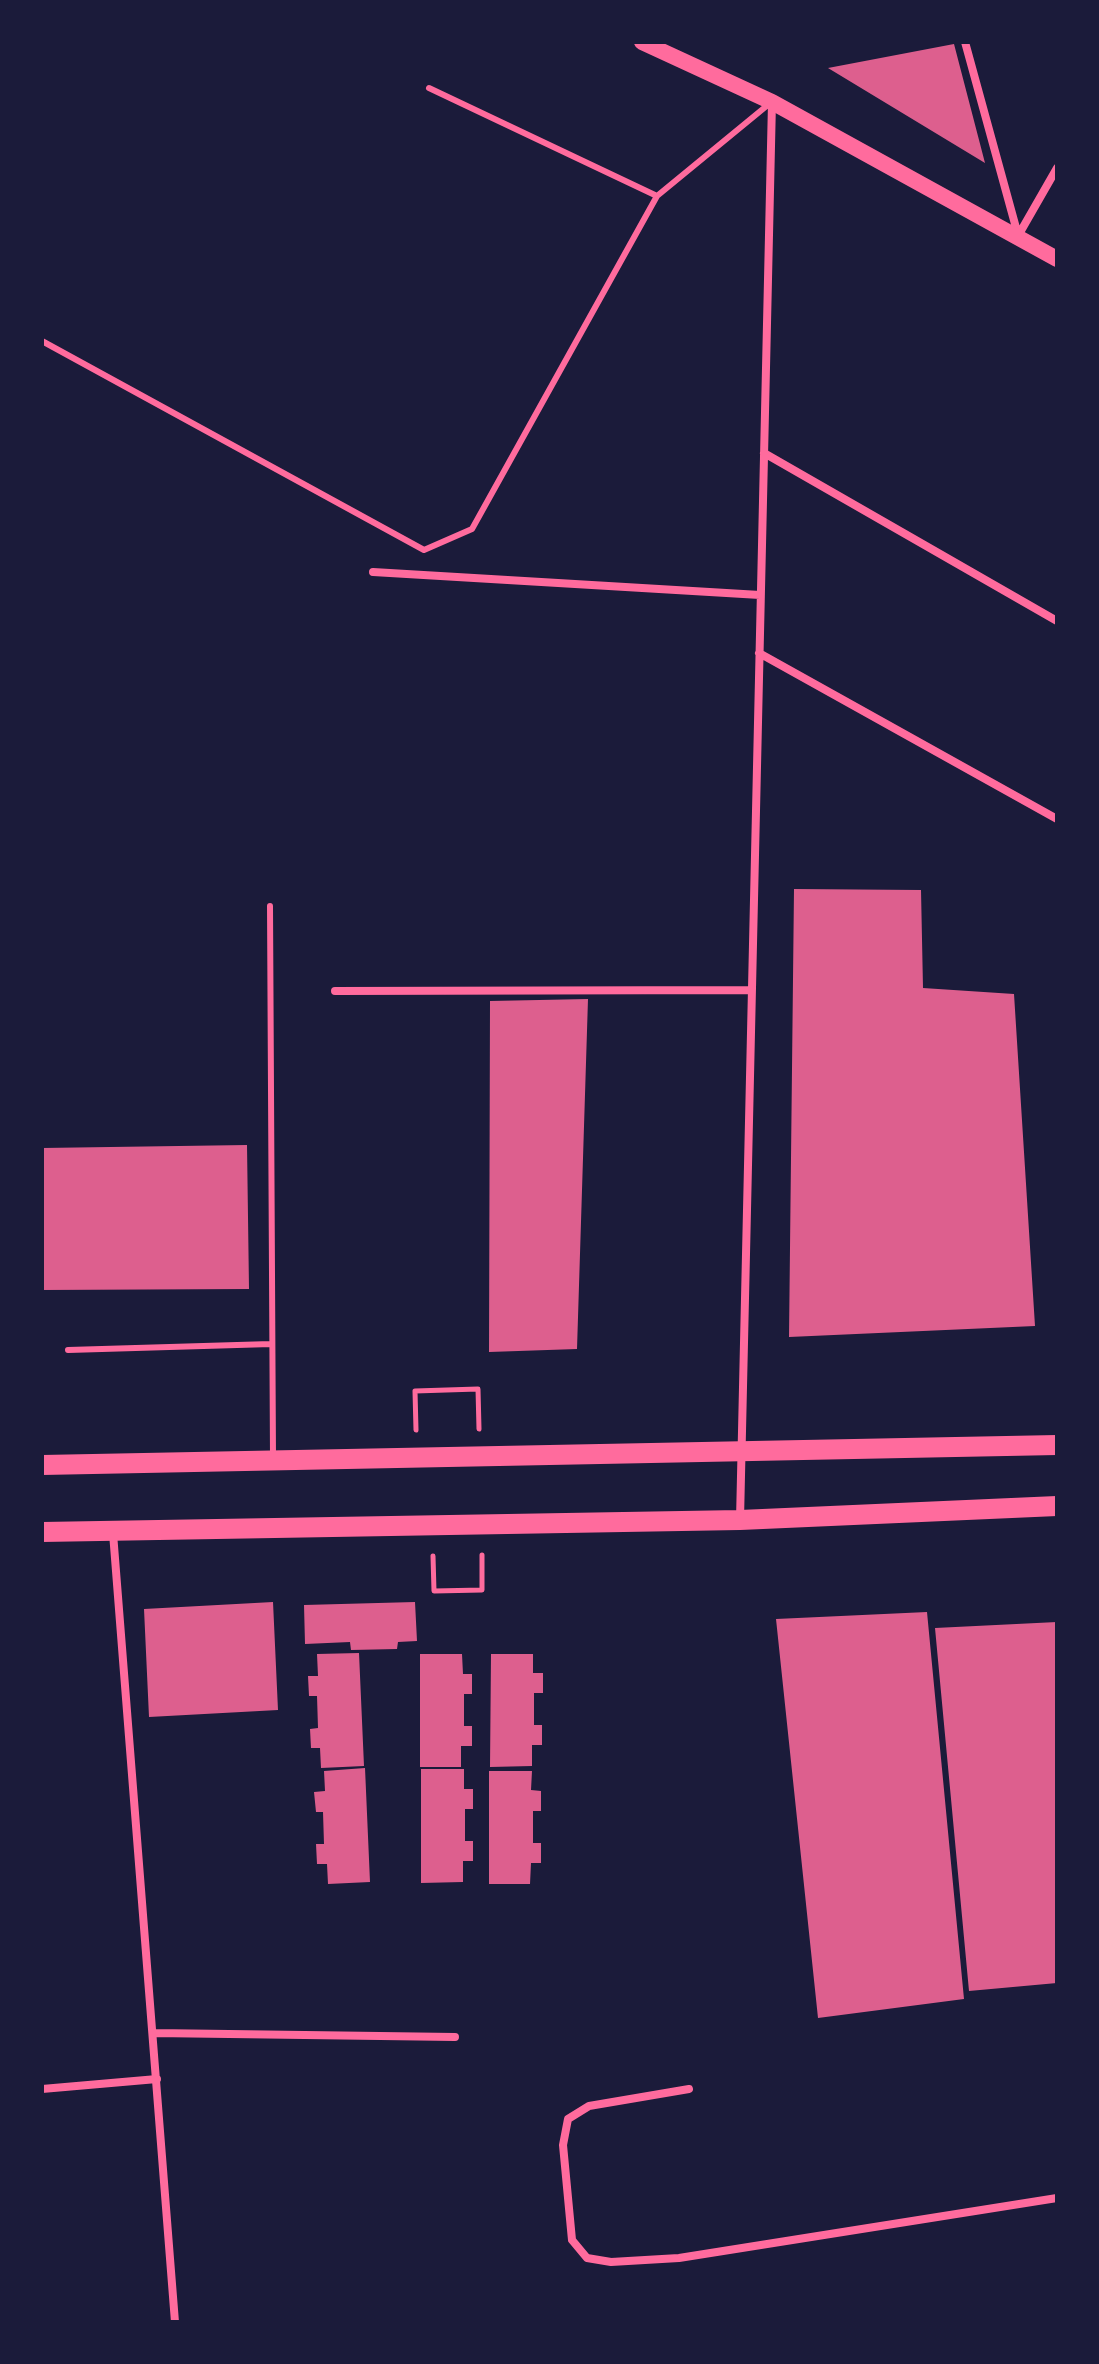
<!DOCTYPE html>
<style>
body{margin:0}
#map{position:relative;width:1099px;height:2364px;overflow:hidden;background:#1b1b3a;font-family:Jost,sans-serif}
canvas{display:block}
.frame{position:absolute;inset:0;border:44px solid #1b1b3a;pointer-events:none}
</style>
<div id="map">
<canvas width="1099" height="2364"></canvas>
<div class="frame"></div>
</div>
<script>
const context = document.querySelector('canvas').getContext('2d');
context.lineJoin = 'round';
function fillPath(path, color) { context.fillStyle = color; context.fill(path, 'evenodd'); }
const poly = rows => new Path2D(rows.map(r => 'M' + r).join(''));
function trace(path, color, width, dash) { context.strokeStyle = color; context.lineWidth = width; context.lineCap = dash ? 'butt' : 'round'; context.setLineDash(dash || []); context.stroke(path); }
const building = poly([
 [954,44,985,163,828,68],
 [794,889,921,890,923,988,1014,994,1035,1326,789,1337],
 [588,999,577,1349,489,1352,490,1001],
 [247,1145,249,1289,42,1290,42,1148],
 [273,1602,278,1710,149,1717,144,1609],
 [415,1602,417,1641,398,1642,397,1649,351,1650,350,1642,305,1644,304,1605],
 [927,1612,964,1999,818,2018,776,1619],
 [1057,1622,1057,1983,969,1991,935,1628],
 [359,1653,364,1766,321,1768,320,1748,311,1748,310,1729,318,1728,317,1696,309,1696,308,1676,318,1676,317,1654],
 [420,1654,462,1654,463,1674,472,1674,472,1694,464,1694,464,1726,472,1726,472,1746,461,1746,461,1767,420,1767],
 [491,1654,533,1654,533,1673,543,1673,543,1693,534,1693,534,1725,542,1725,542,1745,532,1745,532,1766,490,1767],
 [365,1768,370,1882,328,1884,327,1864,317,1864,316,1844,324,1844,323,1812,316,1812,314,1792,325,1791,324,1771],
 [421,1769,464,1769,464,1789,473,1789,473,1809,465,1809,465,1841,473,1841,473,1861,463,1861,463,1882,421,1883],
 [489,1771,532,1771,531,1790,541,1791,541,1811,533,1811,533,1843,541,1843,541,1863,531,1863,530,1884,489,1884]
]);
const path = poly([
 [416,1430,415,1391,478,1389,479,1429],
 [433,1556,434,1591,482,1590,482,1555]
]);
const service = poly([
 [429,88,657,196],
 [42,341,424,550,472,529,657,196,769,104],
 [270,906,273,1458],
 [68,1350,271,1344]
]);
const minor = poly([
 [965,42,1018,235],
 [1018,236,1057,168],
 [764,453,1057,621],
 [373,572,760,595],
 [759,653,1057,819],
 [335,991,751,990],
 [740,1519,772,102],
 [113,1533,175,2322],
 [154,2033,455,2037],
 [42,2089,157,2079],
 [689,2089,589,2106,568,2119,563,2145,572,2240,587,2258,611,2262,679,2258,1057,2198]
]);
const secondary = poly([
 [642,42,772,102,1057,259]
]);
const primary = poly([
 [42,1465,1057,1445],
 [42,1532,740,1520,1057,1506]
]);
fillPath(building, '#dd5f8e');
trace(path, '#ff6b9d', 5);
trace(service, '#ff6b9d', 6);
trace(minor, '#ff6b9d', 8);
trace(secondary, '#ff6b9d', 16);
trace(primary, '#ff6b9d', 20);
</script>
